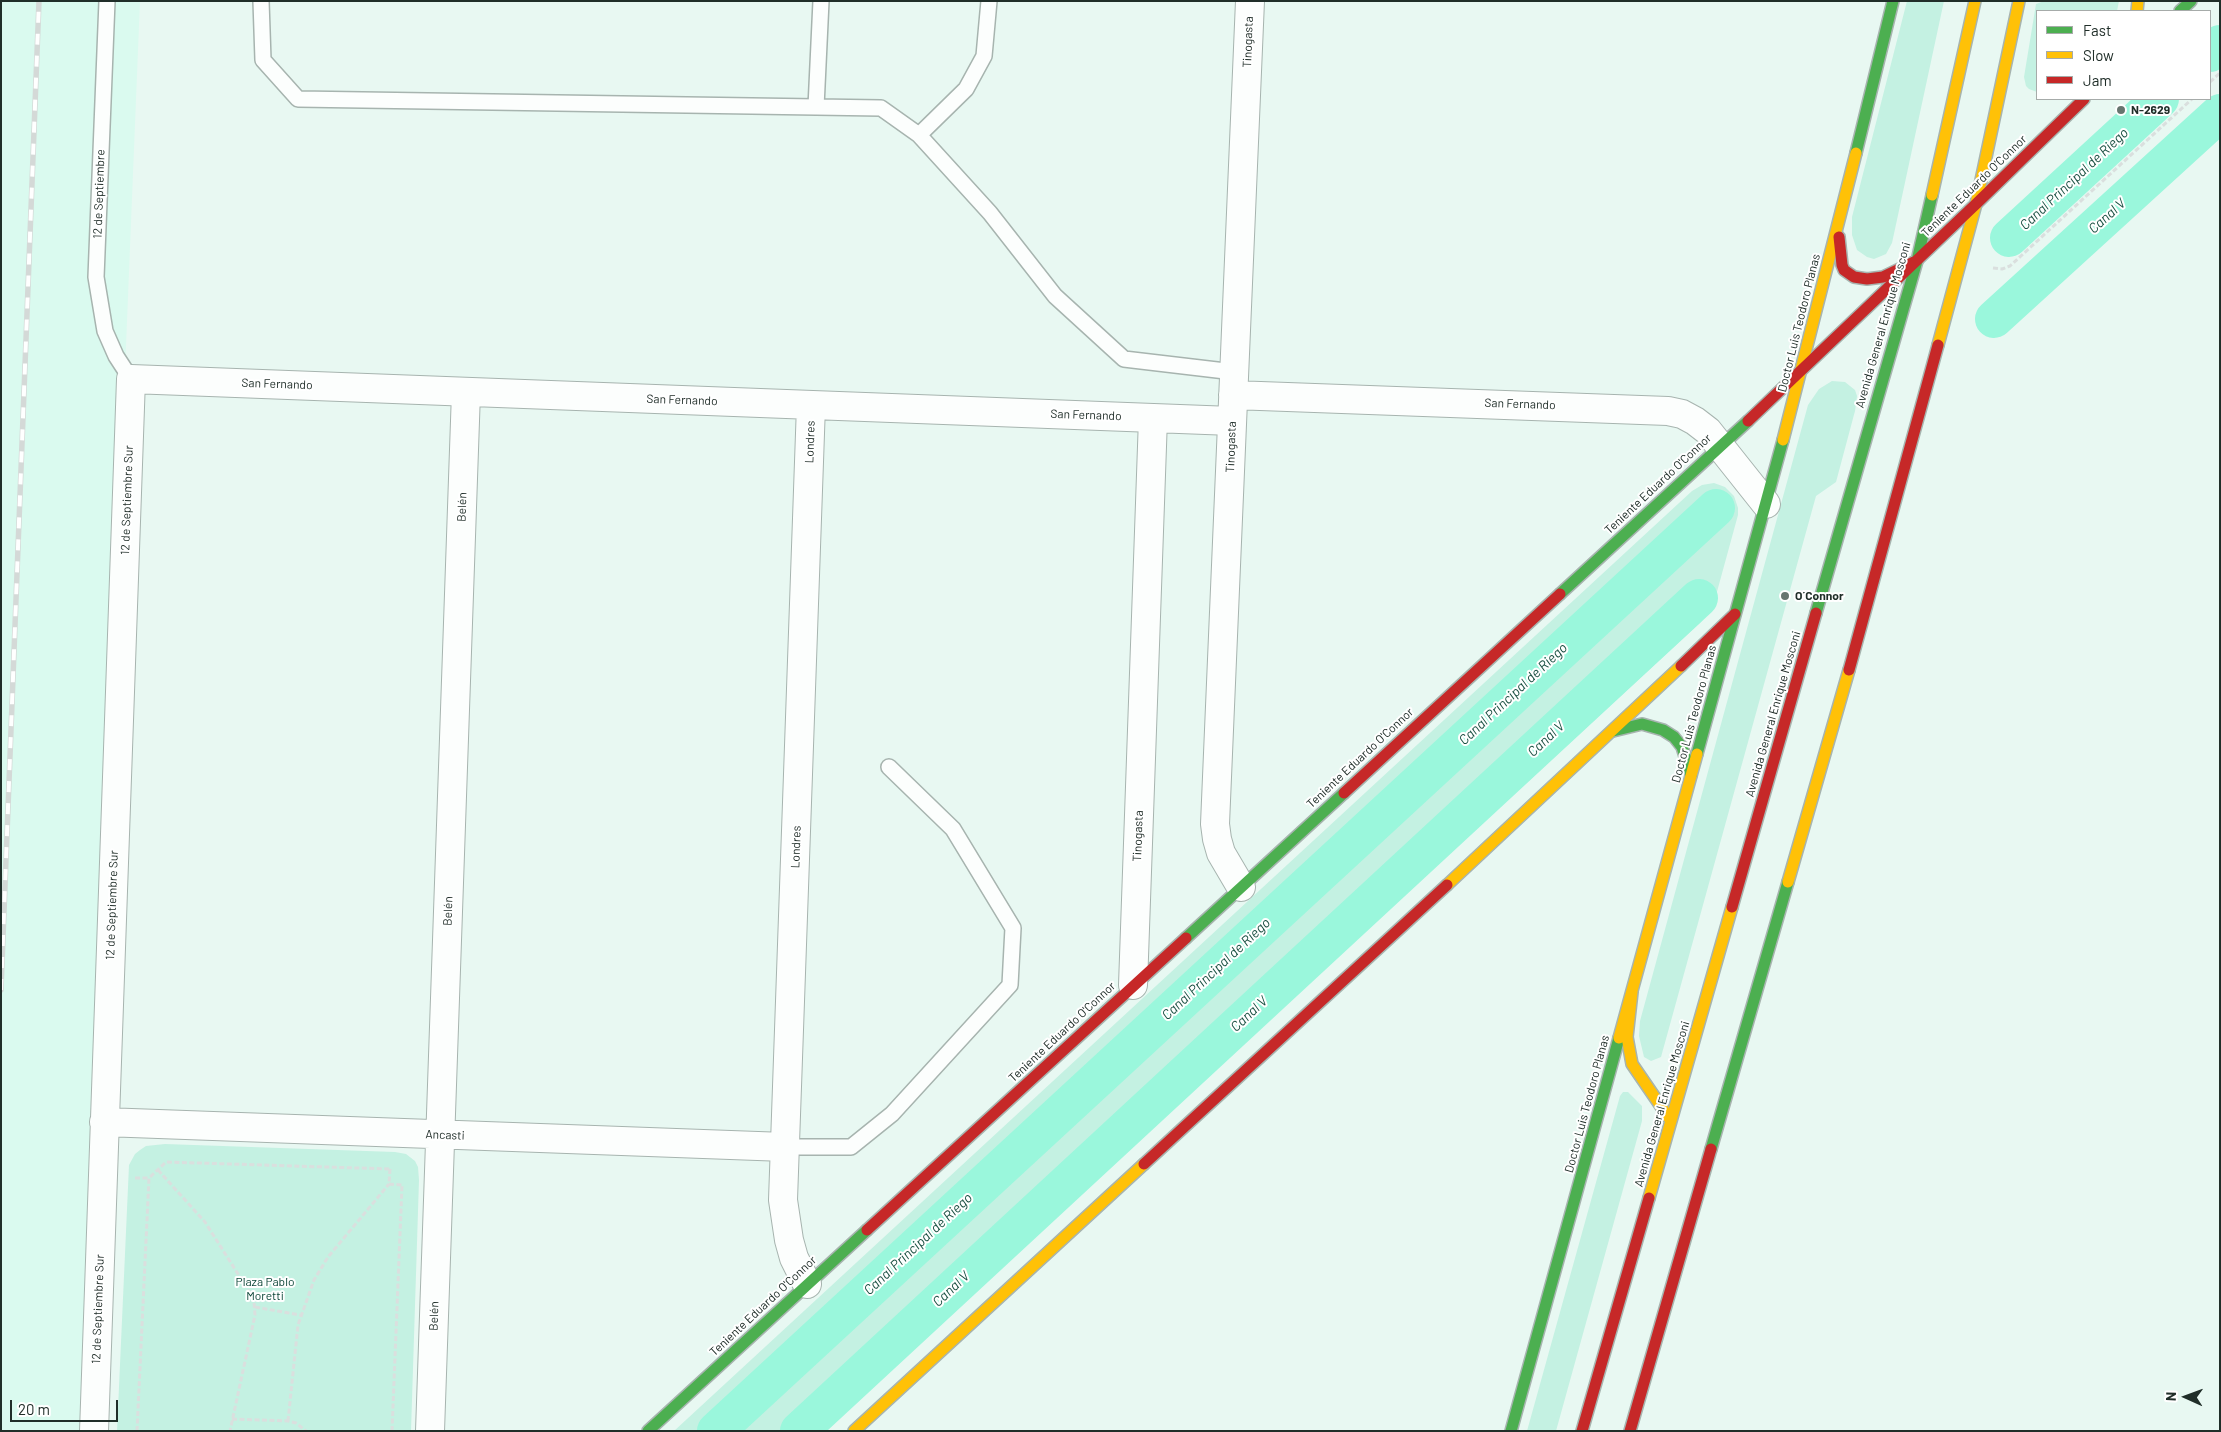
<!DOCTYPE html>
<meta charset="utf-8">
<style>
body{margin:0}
#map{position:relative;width:2221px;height:1432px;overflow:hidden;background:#e8f8f2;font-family:Barlow,sans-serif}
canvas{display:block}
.frame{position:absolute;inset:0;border:2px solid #202e29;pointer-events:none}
.legend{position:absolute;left:2036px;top:10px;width:175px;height:90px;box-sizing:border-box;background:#fff;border:1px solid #a6aba9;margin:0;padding:6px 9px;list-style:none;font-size:15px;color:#202e29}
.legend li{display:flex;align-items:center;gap:10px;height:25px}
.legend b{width:25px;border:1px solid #a6aba9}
.north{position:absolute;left:2161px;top:1372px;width:50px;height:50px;-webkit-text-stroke:4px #fff;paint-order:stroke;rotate:272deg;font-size:14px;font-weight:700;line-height:20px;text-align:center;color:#202e29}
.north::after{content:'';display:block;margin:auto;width:18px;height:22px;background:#202e29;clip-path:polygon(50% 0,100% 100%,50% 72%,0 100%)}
.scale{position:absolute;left:10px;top:1400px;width:108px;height:22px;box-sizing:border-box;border:2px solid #202e29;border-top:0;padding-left:6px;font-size:15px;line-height:18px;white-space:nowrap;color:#202e29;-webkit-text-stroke:4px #fff;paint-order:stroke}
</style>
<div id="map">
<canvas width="2221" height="1432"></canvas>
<div class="frame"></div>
<ul class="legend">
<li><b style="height:6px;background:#4caf50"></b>Fast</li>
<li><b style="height:6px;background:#ffc107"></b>Slow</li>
<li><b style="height:6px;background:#c62828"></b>Jam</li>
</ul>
<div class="north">N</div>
<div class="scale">20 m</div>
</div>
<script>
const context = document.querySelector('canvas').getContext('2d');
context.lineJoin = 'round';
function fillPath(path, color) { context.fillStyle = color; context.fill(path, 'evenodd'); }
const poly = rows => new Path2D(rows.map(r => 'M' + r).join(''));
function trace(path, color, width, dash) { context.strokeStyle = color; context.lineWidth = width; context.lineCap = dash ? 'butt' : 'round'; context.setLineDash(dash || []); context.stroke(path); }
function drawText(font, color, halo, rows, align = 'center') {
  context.font = font + ' Barlow,sans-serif'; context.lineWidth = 4; context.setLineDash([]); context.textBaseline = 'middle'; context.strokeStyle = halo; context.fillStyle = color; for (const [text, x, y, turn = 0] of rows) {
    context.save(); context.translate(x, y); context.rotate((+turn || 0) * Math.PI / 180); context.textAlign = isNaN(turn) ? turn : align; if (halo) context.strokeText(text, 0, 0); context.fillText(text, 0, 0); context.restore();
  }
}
const built = poly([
 [1,1,140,1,82,1431,1,1431]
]);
const green = poly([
 [1907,1,1944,1,1892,243,1886,254,1874,259,1867,257,1857,250,1852,235,1852,217],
 [2044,1,2119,1,2117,11,2037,11,2037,92,2029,89,2026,86,2024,77,2036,4],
 [1832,381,1845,382,1855,390,1857,396,1855,411,1836,482,1816,496,1661,1057,1651,1061,1644,1057,1639,1036,1640,1021,1808,405,1819,389],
 [1714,483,1725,487,1734,496,1738,508,1738,515,1715,599,1709,612,1700,623,823,1431,674,1431,1692,491,1702,485],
 [1623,1092,1628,1092,1642,1106,1642,1121,1556,1431,1527,1431,1620,1096],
 [165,1144,395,1152,406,1154,415,1161,418,1167,419,1180,411,1431,117,1431,129,1165,135,1154,140,1150,146,1146]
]);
const canal = poly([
 [2210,53,2220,44],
 [2009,238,2160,99],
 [1994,319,2220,113],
 [716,1431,1716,508],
 [799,1431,1699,598]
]);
const path = poly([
 [2210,82,2220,73],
 [1993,268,2002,269,2010,266,2192,99],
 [390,1169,389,1184,402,1185],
 [158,1170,205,1222,252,1296,254,1302,255,1315,230,1431],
 [135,1178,149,1178],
 [255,1307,300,1315],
 [232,1419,288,1421,296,1423,306,1431],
 [288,1421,298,1325,314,1280,328,1257,389,1184],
 [137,1431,149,1178,166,1162,390,1169],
 [392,1431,402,1185]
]);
const lane = poly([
 [107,1,96,277,105,331,116,356,131,379],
 [261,1,263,60,298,99,881,108,919,135,990,213,1055,296,1124,359,1234,372],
 [816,107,821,1],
 [919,135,966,89,984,56,989,1],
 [785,1147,851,1147,892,1114,1010,985,1013,928,953,829,889,767]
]);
const street = poly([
 [1233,395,1668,411,1682,414,1695,421,1708,431,1766,504],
 [1241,887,1221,853,1217,839,1215,824,1250,1],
 [1133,985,1153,418],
 [104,1122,785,1147],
 [807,1284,794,1258,789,1240,783,1200,811,405],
 [94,1431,131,379,1232,421],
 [430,1431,466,392]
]);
const fast = poly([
 [2180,11,2191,1],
 [1856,153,1893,1],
 [1560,594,1748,421],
 [1816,613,1917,261,1932,195],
 [1613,731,1642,724,1663,730,1674,737,1682,747,1691,775],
 [1697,754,1783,440],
 [1186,938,1344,793],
 [1711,1149,1788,882],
 [648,1431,867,1230],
 [1511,1431,1619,1038]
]);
const slow = poly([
 [2137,11,2138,1],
 [1932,195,1975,1],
 [1938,345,1976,204,2019,1],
 [1783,440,1856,153],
 [1788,882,1849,670],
 [1447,885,1681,666],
 [1632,992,1627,1037,1632,1064,1671,1121],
 [1619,1038,1697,754],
 [1649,1198,1732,907],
 [854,1431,1144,1164]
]);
const jam = poly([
 [1976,204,2084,99],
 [1839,237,1842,265,1844,270,1854,277,1867,279,1883,277,1914,262],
 [1748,421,1976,204],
 [1681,666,1735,614],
 [1849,670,1938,345],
 [1344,793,1560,594],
 [1732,907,1816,613],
 [1144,1164,1447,885],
 [867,1230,1186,938],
 [1582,1431,1649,1198],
 [1630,1431,1711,1149]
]);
const rail = poly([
 [1,990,39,1]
]);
const markers = [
 [2121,110,5,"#66756f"],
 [1785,596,5,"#66756f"]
];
const streetNames = [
 ["Tinogasta",1248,42,-88],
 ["Teniente Eduardo O'Connor",1974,186,-44],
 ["12 de Septiembre",99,194,-88],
 ["Doctor Luis Teodoro Planas",1799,323,-76],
 ["Avenida General Enrique Mosconi",1883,325,-74],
 ["San Fernando",277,384,2],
 ["San Fernando",682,400,2],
 ["San Fernando",1520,404,2],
 ["San Fernando",1086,415,2],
 ["Londres",810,442,-88],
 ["Tinogasta",1231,447,-88],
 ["Teniente Eduardo O'Connor",1658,484,-43],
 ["12 de Septiembre Sur",127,500,-88],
 ["Belén",462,507,-88],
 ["Doctor Luis Teodoro Planas",1694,714,-75],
 ["Avenida General Enrique Mosconi",1773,714,-74],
 ["Teniente Eduardo O'Connor",1360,758,-43],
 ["Tinogasta",1138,836,-88],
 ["Londres",796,847,-88],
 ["12 de Septiembre Sur",112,905,-88],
 ["Belén",448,911,-88],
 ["Teniente Eduardo O'Connor",1062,1032,-43],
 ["Doctor Luis Teodoro Planas",1587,1104,-75],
 ["Avenida General Enrique Mosconi",1662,1104,-74],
 ["Ancasti",445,1135,2],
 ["Teniente Eduardo O'Connor",763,1306,-43],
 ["12 de Septiembre Sur",98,1309,-88],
 ["Belén",434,1316,-88]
];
const poiNames = [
 ["N-2629",2131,110],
 ["O´Connor",1795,596]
];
const parkNames = [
 ["Plaza Pablo",265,1282],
 ["Moretti",265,1296]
];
const waterNames = [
 ["Canal Principal de Riego",2074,179,-43],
 ["Canal V",2107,216,-42],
 ["Canal Principal de Riego",1513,694,-43],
 ["Canal V",1546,739,-43],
 ["Canal Principal de Riego",1216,969,-43],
 ["Canal V",1249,1014,-43],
 ["Canal Principal de Riego",918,1244,-43],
 ["Canal V",951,1289,-43]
];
fillPath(built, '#dafaef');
fillPath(green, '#c4f1e2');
trace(canal, '#9af7dc', 38);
trace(lane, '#a7b4af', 18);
trace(street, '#a7b4af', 30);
trace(fast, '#a7b4af', 14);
trace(slow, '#a7b4af', 14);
trace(jam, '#a7b4af', 14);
trace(path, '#dadfde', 3, [5, 2.5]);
trace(lane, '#fcfefd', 15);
trace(street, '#fcfefd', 28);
trace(fast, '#4caf50', 11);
trace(slow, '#ffc107', 11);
trace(jam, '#c62828', 11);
trace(rail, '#d4d9d7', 5.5);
trace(rail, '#fff', 4, [11]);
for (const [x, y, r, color] of markers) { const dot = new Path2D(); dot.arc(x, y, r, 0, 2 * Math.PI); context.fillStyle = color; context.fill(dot); trace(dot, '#fff', 2); }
drawText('12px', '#202e29', '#fff', streetNames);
drawText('bold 12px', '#202e29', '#fff', poiNames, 'left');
drawText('12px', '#0a4436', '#fff', parkNames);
drawText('italic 14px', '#1a5042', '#fff', waterNames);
</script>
